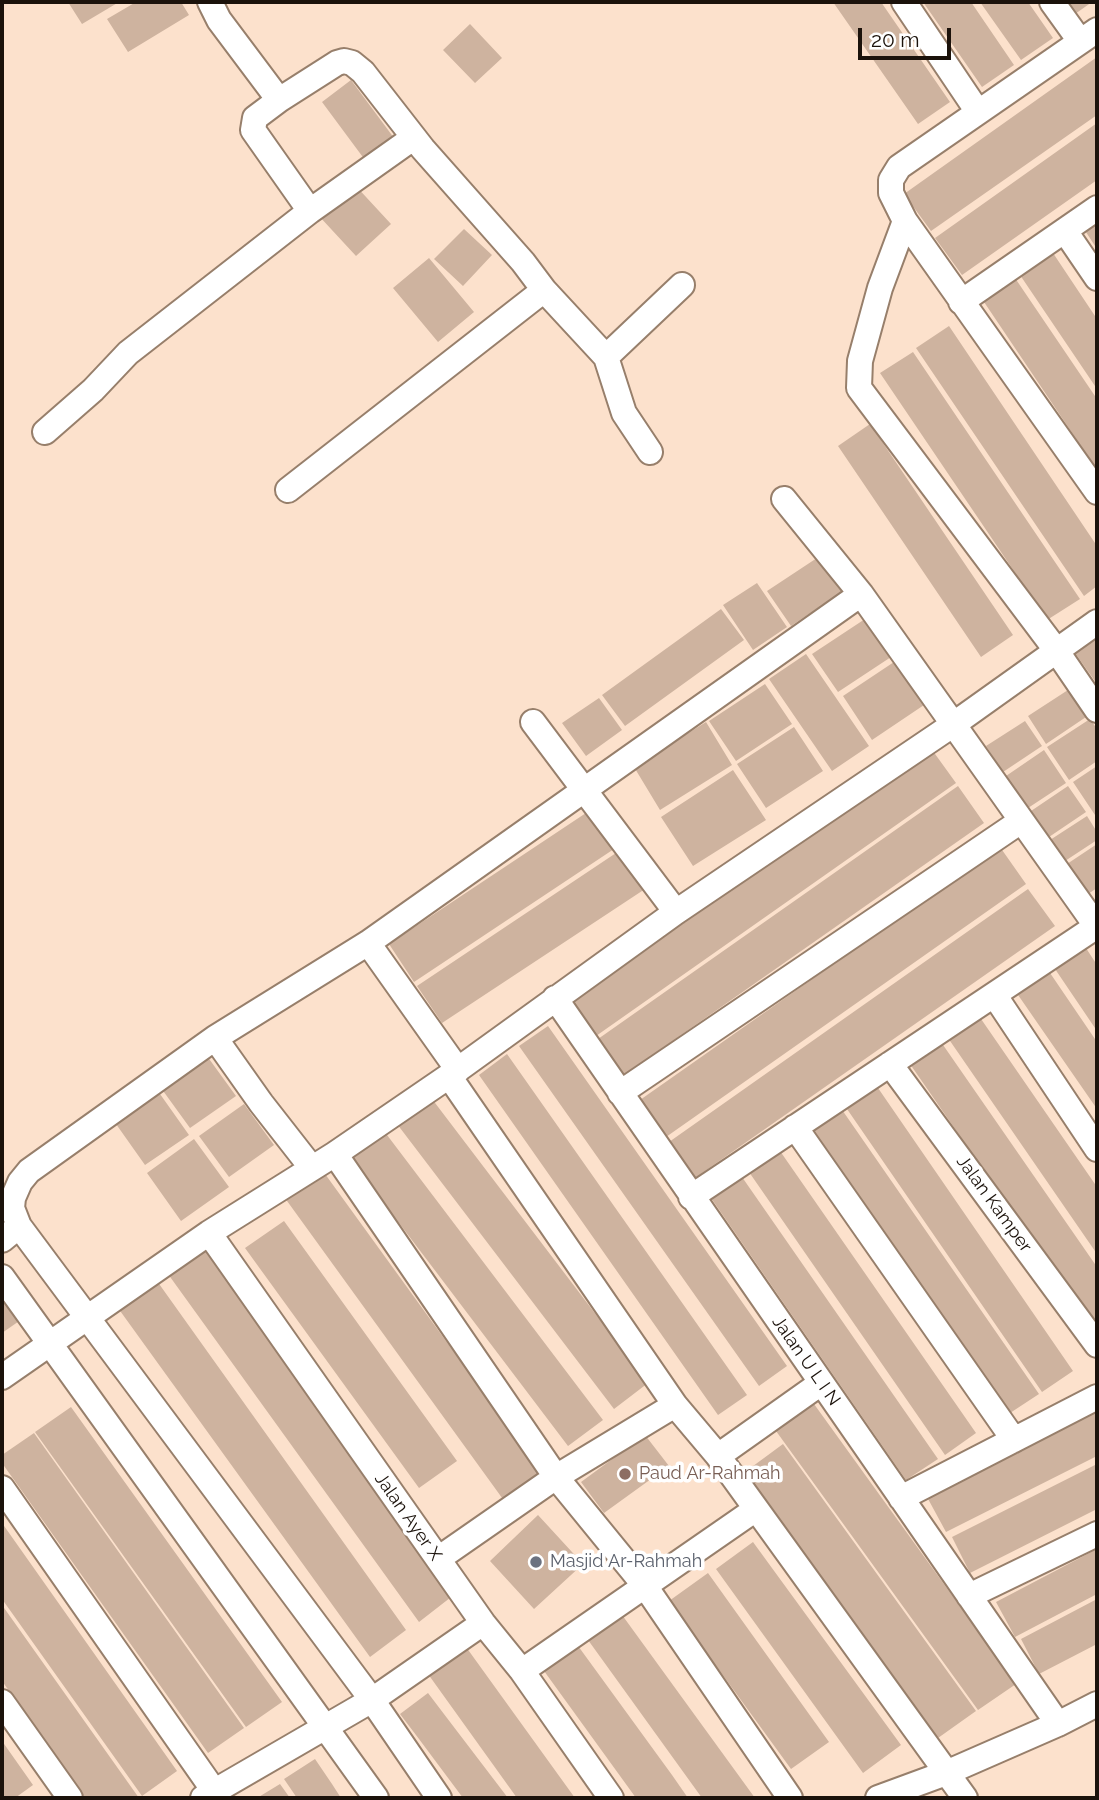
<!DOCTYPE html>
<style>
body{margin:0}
#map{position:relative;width:1099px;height:1800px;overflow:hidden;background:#fce1cc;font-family:Raleway,sans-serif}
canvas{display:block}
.frame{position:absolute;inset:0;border:4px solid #1b120b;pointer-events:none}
.scale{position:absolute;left:858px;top:28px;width:93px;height:32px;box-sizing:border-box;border:4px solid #1b120b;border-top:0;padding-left:9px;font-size:21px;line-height:24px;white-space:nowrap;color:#1b120b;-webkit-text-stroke:5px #fff;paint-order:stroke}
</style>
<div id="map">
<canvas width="1099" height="1800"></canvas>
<div class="frame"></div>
<div class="scale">20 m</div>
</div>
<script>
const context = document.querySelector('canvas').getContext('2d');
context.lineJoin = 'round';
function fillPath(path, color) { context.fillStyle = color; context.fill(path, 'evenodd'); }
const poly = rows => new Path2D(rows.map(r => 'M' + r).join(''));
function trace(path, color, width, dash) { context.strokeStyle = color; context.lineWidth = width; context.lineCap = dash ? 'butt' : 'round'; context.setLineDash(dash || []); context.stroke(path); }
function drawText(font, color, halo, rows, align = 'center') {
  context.font = font + ' Raleway,sans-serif'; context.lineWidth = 7; context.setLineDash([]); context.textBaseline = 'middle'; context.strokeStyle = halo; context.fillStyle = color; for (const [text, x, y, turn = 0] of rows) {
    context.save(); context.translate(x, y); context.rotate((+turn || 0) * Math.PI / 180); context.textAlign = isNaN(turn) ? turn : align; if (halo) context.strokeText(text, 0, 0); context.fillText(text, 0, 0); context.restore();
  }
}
const building = poly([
 [68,2,119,2,82,24],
 [136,2,181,2,189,15,128,52,107,19],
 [833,2,881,2,950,102,918,124],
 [923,2,971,2,1014,65,982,87],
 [980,2,1028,2,1053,38,1021,60],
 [1066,2,1092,2,1075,14],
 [470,24,502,58,475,83,443,50],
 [1097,57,1097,115,931,231,904,194],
 [351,80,394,138,365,160,322,102],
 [1097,123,1097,180,962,275,935,238],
 [354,184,391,224,356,256,319,216],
 [1097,215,1097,249,1082,226],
 [464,229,492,255,463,286,434,259],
 [1053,253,1097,319,1097,389,1020,275],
 [429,258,474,312,438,342,393,288],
 [1015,278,1097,399,1097,470,982,299],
 [949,326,1097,546,1097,586,1084,596,916,348],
 [913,352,1080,599,1047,620,880,373],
 [870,424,1013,635,981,657,838,446],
 [820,556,843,591,791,626,767,591],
 [757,583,787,627,753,650,723,605],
 [721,609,744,640,625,726,602,695],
 [865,619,891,657,838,692,812,654],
 [1097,627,1097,684,1070,646],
 [806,654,869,746,832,771,769,679],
 [894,662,924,705,872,740,843,696],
 [765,684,792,724,736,761,709,721],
 [1068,690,1086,717,1046,744,1028,716],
 [599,698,622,730,586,756,562,723],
 [1090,719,1097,729,1097,761,1069,780,1047,747],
 [1025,721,1042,746,1003,772,986,746],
 [706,722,732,765,660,810,634,767],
 [794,727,823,771,766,808,737,764],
 [930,747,956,783,596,1036,570,1000],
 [1044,750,1066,783,1028,808,1006,776],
 [1097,766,1097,814,1095,815,1073,782],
 [733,770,766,820,693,866,661,817],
 [958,786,984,823,624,1075,598,1039],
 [1068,786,1086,812,1049,837,1031,811],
 [592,809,617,847,414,982,389,944],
 [1087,816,1097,832,1097,840,1065,861,1050,840],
 [1097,844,1097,888,1088,894,1067,864],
 [1000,847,1026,884,666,1137,640,1100],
 [619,851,645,889,442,1023,417,986],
 [1028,889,1055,926,695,1178,669,1142],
 [1084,945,1097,965,1097,1031,1053,966],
 [1048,970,1097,1042,1097,1109,1016,992],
 [979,1016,1097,1187,1097,1254,948,1038],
 [548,1026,787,1366,759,1386,519,1046],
 [941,1042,1097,1267,1097,1334,910,1064],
 [507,1054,747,1395,718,1415,479,1075],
 [207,1056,236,1096,190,1128,161,1088],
 [878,1088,1073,1371,1042,1392,847,1109],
 [160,1094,189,1135,145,1165,116,1124],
 [429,1095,648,1383,614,1409,394,1120],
 [244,1104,274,1145,229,1177,199,1136],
 [838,1104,1039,1394,1007,1415,806,1125],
 [384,1131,603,1420,568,1446,349,1157],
 [194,1139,229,1187,181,1221,147,1173],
 [780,1151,976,1433,945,1455,749,1172],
 [320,1167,543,1475,505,1502,282,1194],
 [742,1177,938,1459,906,1480,711,1198],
 [284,1221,457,1461,419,1488,245,1248],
 [206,1247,455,1594,419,1622,168,1274],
 [157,1281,406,1630,370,1657,118,1308],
 [2,1284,25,1317,2,1333],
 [814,1404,1016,1684,978,1710,776,1431],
 [71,1407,282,1702,246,1727,35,1432],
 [1097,1410,1097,1456,946,1532,927,1497],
 [34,1433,244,1728,208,1753,2,1463,2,1455],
 [645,1435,669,1466,604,1513,581,1482],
 [783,1444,976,1711,938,1738,745,1472],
 [1097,1464,1097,1509,970,1573,952,1537],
 [538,1515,583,1564,534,1609,490,1561],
 [2,1523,177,1771,142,1796,2,1599],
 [753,1542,901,1745,863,1773,716,1569],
 [1097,1549,1097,1594,1015,1637,996,1602],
 [708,1573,829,1742,791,1769,669,1601],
 [1097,1599,1097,1644,1039,1674,1021,1639],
 [2,1605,139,1798,85,1798,2,1681],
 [617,1608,755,1798,702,1798,583,1633],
 [573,1639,672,1775,688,1798,636,1798,539,1664],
 [461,1640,575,1798,517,1798,423,1667],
 [428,1693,447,1718,508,1798,463,1798,419,1739,400,1714],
 [2,1741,33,1785,15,1798,2,1798],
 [315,1759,332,1784,341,1798,297,1798,284,1779],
 [280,1784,290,1798,257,1798]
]);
const minor = poly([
 [210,2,219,20,279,100,337,63,344,61,352,63,363,72,423,149,523,262,544,290,288,490],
 [904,2,978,112],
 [1052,2,1080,41],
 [1097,30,899,167,891,180,891,193,905,221,1097,492],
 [279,100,255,118,253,130,310,211],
 [905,221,880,288,860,361,859,388,1056,650,1097,710],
 [1065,231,1097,278],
 [544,290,606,357,682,285],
 [961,302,1097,208],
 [606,357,624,413,650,452],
 [45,432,93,390,128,353,310,211,413,138],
 [784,499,861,594,1097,927],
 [533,722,676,912],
 [368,943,458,1070],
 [995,996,1097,1149],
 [555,998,1058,1724],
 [215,1038,368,943,861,594],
 [890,1064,1097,1345],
 [449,1076,675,1405,718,1456,965,1798],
 [620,1093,1021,821],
 [795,1127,1014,1440],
 [335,1154,556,1477,645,1586,790,1798],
 [311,1167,261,1103,215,1038,29,1171,20,1182,13,1198,12,1208,19,1226,372,1700,439,1798],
 [691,1197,1097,926],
 [209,1233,483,1623,522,1671,611,1798],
 [2,1240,19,1226],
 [2,1277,376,1798],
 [2,1377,209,1233,335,1154,449,1076,676,912,954,724,1097,622],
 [718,1456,821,1383],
 [2,1488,219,1798],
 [901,1498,1097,1397],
 [438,1559,556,1477,675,1405],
 [969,1596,1097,1534],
 [522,1671,756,1509],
 [2,1702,70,1798],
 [203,1798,372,1700,483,1623],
 [878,1798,946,1773,1058,1724,1097,1704]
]);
const markers = [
 [625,1474,7,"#8d6e63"],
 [536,1562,7,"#6b7280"]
];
const streetNames = [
 ["Jalan Kamper",994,1204,54],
 ["Jalan U L I N",806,1361,55],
 ["Jalan Ayer X",408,1517,55]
];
const educationNames = [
 ["Paud Ar-Rahmah",639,1474]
];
const worshipNames = [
 ["Masjid Ar-Rahmah",550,1562]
];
fillPath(building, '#ceb39f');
trace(minor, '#977f6b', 28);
trace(minor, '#fff', 24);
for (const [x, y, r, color] of markers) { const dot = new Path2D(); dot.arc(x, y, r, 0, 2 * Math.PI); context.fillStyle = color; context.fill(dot); trace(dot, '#fff', 2.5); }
drawText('18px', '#1b120b', '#fff', streetNames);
drawText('18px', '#785e54', '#fff', educationNames, 'left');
drawText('18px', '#5b616d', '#fff', worshipNames, 'left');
</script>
